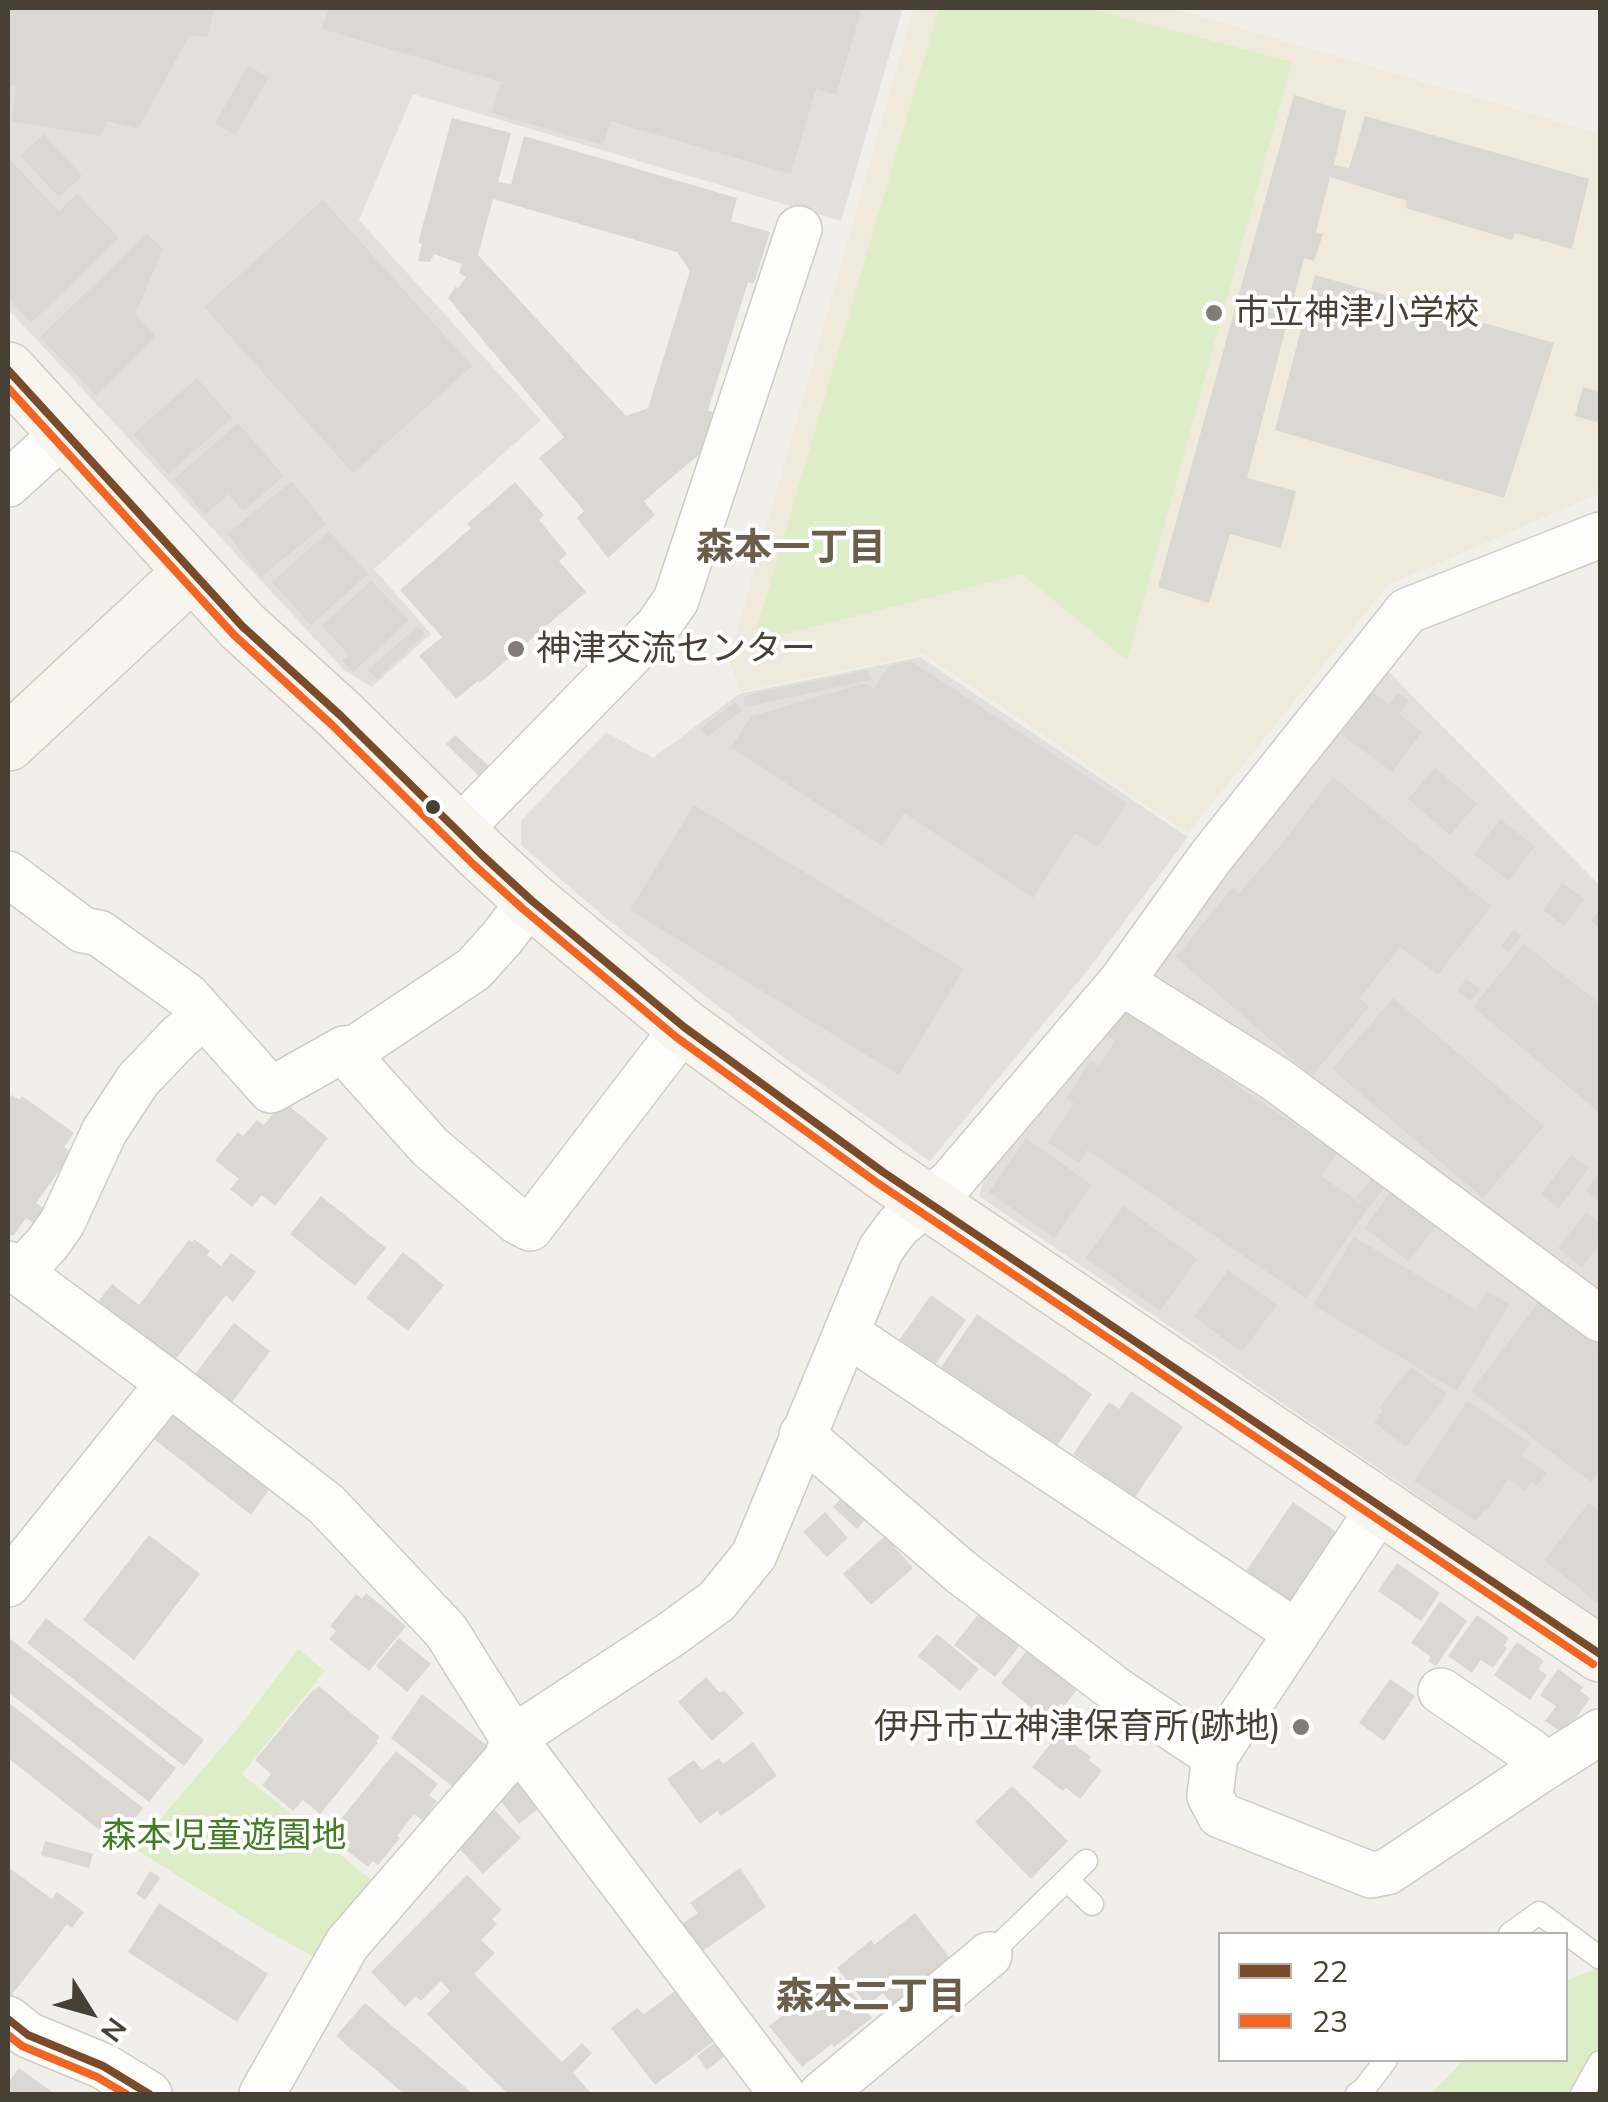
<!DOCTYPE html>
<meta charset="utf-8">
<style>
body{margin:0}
#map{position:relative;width:1608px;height:2102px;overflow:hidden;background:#f0efea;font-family:Mulish,sans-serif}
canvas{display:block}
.frame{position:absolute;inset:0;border:10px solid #474035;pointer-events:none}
.legend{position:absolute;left:1218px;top:1932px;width:350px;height:130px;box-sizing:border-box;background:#fff;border:2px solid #b5b3ae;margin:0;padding:12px 18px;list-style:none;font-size:30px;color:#474035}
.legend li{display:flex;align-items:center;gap:20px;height:50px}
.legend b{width:50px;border:2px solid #b5b3ae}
.north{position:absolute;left:40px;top:1962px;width:100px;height:100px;-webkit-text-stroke:8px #fff;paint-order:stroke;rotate:127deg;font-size:28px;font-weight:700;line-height:40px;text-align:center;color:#474035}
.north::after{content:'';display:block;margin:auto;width:35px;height:45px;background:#474035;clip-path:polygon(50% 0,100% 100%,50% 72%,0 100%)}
</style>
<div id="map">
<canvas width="1608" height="2102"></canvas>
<div class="frame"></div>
<ul class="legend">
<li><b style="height:12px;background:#7a4b2a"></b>22</li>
<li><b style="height:12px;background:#f26522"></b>23</li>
</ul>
<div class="north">N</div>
</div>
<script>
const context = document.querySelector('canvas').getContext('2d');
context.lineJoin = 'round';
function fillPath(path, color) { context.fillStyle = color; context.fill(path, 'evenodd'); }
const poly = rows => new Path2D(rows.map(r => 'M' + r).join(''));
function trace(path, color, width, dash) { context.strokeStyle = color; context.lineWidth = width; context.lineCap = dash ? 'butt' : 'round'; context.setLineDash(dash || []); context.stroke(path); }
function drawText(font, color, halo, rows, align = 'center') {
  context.font = font + ' Mulish,"Noto Sans JP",sans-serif'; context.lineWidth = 8; context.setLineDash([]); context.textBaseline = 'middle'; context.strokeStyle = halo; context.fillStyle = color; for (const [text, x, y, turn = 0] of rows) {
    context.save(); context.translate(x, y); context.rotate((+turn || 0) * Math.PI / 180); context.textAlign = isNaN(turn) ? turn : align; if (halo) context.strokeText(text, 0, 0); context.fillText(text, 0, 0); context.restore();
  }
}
const industrial = poly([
 [8,8,903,8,841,221,413,94,359,220,541,420,374,569,431,634,372,687,345,671,8,309],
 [920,657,1188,837,1087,971,930,1161,783,1057,602,915,521,845,521,821,606,732,653,758,739,694],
 [1384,667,1600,886,1600,1301,1145,976],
 [1123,1005,1290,1111,1600,1340,1600,1620,979,1196,983,1182]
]);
const education = poly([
 [914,8,1172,8,1600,134,1600,493,1388,585,1188,833,923,654,741,692,729,659]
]);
const green = poly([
 [939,8,1087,8,1292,62,1127,660,1022,574,753,642],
 [298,1649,325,1671,242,1774,376,1884,318,1959,265,1930,135,1849,239,1727],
 [1600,1967,1600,2054,1575,2094,1431,2094,1464,2060,1566,2060,1566,1981]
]);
const building = poly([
 [8,8,214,8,208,37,189,36,138,129,107,121,100,136,12,121,16,86,8,85],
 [328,8,849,8,861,11,836,95,816,89,791,174,610,121,603,145,492,113,501,82,322,29],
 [248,66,269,77,235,135,215,123],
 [1294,95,1346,111,1334,165,1349,168,1365,116,1589,179,1572,249,1515,233,1512,240,1406,208,1407,201,1330,177,1316,232,1323,234,1314,261,1304,258,1247,478,1296,491,1281,548,1230,534,1209,603,1158,587],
 [452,118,511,133,498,182,511,184,524,136,737,198,731,221,770,232,754,284,748,282,708,410,714,413,702,452,644,501,655,515,608,558,577,518,584,511,539,458,564,437,448,298,455,287,458,288,466,277,459,273,462,264,434,254,430,262,418,261,422,244,418,243],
 [493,199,677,252,690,271,648,408,626,416,478,255],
 [44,134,82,176,59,197,20,156],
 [8,158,59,211,77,194,119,238,31,323,8,298],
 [323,200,472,366,353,473,204,307],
 [147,234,163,249,135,315,156,337,96,395,40,337],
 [1315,275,1554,343,1504,498,1275,430],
 [197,378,232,418,168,474,133,434],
 [1583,387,1600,392,1600,423,1575,416],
 [238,423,284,476,243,511,229,494,205,515,174,479],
 [292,481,326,524,261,577,227,534],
 [515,482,544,515,539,520,567,554,559,561,586,592,480,683,478,681,456,699,419,656,442,637,400,590,471,528,467,524],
 [329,531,368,574,311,625,272,582],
 [371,581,409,620,353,672,342,661,349,655,322,626],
 [418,626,425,634,377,679,368,670],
 [911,661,1127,803,1098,847,1075,833,1033,898,904,813,882,846,731,747,752,716,865,683,874,689,889,666],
 [868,670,871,680,745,707,743,696],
 [1372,691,1389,704,1398,693,1409,700,1399,714,1422,732,1392,772,1341,734],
 [735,702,742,710,707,737,700,729],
 [455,735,493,770,483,780,446,744],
 [1435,768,1477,803,1450,835,1408,799],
 [1333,777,1491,906,1438,975,1400,947,1360,998,1369,1007,1312,1076,1176,957,1232,888,1239,893,1280,846],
 [694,805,964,969,899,1075,630,910],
 [1500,819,1535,846,1509,881,1474,854],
 [1562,883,1584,899,1564,926,1543,910],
 [1600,909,1600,928,1591,921],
 [1514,930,1522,935,1509,952,1501,946],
 [1524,944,1600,1004,1600,1113,1473,1007],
 [1466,979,1480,989,1470,1001,1457,990],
 [1393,998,1544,1126,1483,1198,1332,1069],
 [1124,1009,1337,1153,1321,1176,1368,1208,1306,1298,1087,1150,1079,1163,1048,1142,1074,1103,1066,1098,1091,1061,1099,1066,1115,1041,1106,1035],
 [12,1095,20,1100,22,1096,74,1133,64,1147,72,1153,36,1203,53,1215,39,1227,26,1218,14,1235,8,1235,8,1100],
 [283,1101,328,1138,275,1206,262,1195,252,1207,230,1189,239,1179,215,1160,238,1132,243,1136,257,1120,264,1125],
 [1026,1138,1092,1185,1054,1238,989,1192],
 [1571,1155,1589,1168,1559,1208,1541,1194],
 [1598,1174,1600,1176,1600,1202,1586,1190],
 [1373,1176,1386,1185,1369,1208,1356,1198],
 [1394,1186,1440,1221,1408,1261,1365,1228],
 [321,1196,386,1248,355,1286,290,1234],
 [1123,1206,1197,1259,1160,1311,1086,1258],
 [1586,1212,1600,1223,1600,1243,1582,1267,1558,1248],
 [1354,1237,1476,1310,1487,1291,1509,1304,1457,1391,1313,1305],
 [194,1239,210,1251,207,1255,221,1266,231,1253,256,1272,233,1302,226,1295,175,1360,161,1349,156,1355,126,1332,131,1326,126,1322,120,1329,93,1308,112,1284,139,1305,189,1240,192,1242],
 [403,1252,444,1285,408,1331,366,1298],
 [1228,1270,1277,1305,1242,1352,1194,1317],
 [931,1295,966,1320,933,1368,897,1343],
 [1539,1301,1600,1347,1600,1469,1591,1482,1471,1391],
 [977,1314,1092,1394,1052,1453,937,1373],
 [234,1323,270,1351,229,1406,192,1378],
 [1411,1367,1447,1394,1406,1447,1374,1422,1383,1410,1379,1408],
 [1131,1391,1183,1427,1135,1497,1116,1484,1111,1491,1095,1479,1099,1472,1073,1454,1109,1402,1119,1409],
 [1467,1401,1530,1443,1522,1456,1547,1473,1537,1486,1530,1482,1525,1491,1508,1479,1486,1512,1484,1510,1476,1521,1414,1481],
 [165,1408,269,1490,251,1515,145,1432],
 [846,1493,870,1514,857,1529,833,1507],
 [1293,1502,1338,1533,1289,1604,1245,1573],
 [1589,1503,1600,1512,1600,1605,1544,1560],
 [825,1512,848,1538,827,1557,803,1532],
 [149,1535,200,1574,134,1660,83,1620],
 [885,1536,913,1568,871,1605,843,1574],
 [1397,1563,1440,1593,1421,1621,1378,1591],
 [366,1593,406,1626,369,1671,329,1639,336,1631,330,1626,356,1594,362,1599],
 [1440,1601,1467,1621,1436,1666,1428,1661,1431,1657,1411,1643],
 [981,1611,1022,1643,995,1677,954,1645],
 [1477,1615,1509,1638,1504,1645,1507,1648,1493,1668,1481,1660,1472,1673,1448,1656],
 [46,1618,204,1740,184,1766,27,1643],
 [937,1634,979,1669,960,1691,918,1656],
 [8,1637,176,1768,149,1802,8,1692],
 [399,1638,431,1664,407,1692,376,1666],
 [1517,1642,1544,1661,1538,1669,1547,1675,1530,1700,1494,1675],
 [1030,1647,1071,1681,1069,1683,1077,1690,1064,1706,1061,1703,1046,1720,1001,1683],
 [1558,1669,1583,1687,1580,1691,1590,1698,1570,1727,1567,1724,1561,1732,1545,1721,1556,1706,1540,1695],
 [706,1677,720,1693,724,1690,744,1713,712,1741,678,1702],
 [1390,1679,1415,1696,1384,1741,1359,1723],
 [319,1686,380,1737,376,1741,378,1743,320,1814,303,1800,293,1811,262,1785,271,1774,255,1760,313,1690,314,1691],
 [422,1694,495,1752,462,1794,391,1738],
 [8,1702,143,1808,116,1843,8,1758],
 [1059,1733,1091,1757,1089,1760,1102,1771,1080,1799,1066,1788,1063,1791,1032,1767],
 [753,1742,777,1776,721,1816,717,1811,700,1824,667,1779,694,1760,702,1770,719,1758,723,1764],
 [396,1751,438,1784,429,1795,437,1801,423,1821,414,1814,397,1836,400,1838,378,1865,373,1861,368,1867,330,1837,335,1831,333,1829],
 [520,1778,542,1806,519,1824,497,1797],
 [1012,1786,1068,1841,1031,1879,975,1822],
 [492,1807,521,1838,483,1874,454,1843],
 [45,1841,93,1854,89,1868,41,1855],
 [8,1867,52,1899,57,1892,84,1912,72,1928,67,1924,11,1996,8,1993],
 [740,1868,766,1907,700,1953,680,1925,698,1913,690,1903],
 [150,1871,160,1878,145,1900,136,1894],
 [467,1875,502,1910,492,1919,497,1924,481,1940,495,1953,474,1974,562,2062,582,2043,592,2053,573,2073,592,2094,508,2094,427,2014,450,1991,441,1981,421,2001,416,1996,405,2007,371,1972],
 [159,1903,268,1974,237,2022,128,1952],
 [915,1913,950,1958,892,2005,883,1993,867,2005,837,1968,871,1940,874,1945],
 [837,1974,872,2018,834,2047,832,2044,802,2067,769,2026],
 [679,1988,717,2039,655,2085,611,2028,637,2008,644,2014],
 [365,2003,473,2094,404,2094,336,2036],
 [720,2039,730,2052,707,2070,697,2056],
 [19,2068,55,2094,8,2094,8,2083]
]);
const lane = poly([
 [1068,1881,1092,1904],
 [1510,1934,1539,1913,1600,1958],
 [989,1955,1086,1861],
 [1357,2094,1364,2089,1386,2060],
 [1582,2094,1600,2062]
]);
const street = poly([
 [8,484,65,432],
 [457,832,658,626,676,600,799,229],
 [8,874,83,930,99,933,187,996,271,1090,344,1049,356,1048],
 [531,900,501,939,474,969,356,1048,353,1061,430,1147,517,1221,530,1228,684,1027],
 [1121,982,1276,1079,1600,1319],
 [8,1264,169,1383,326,1504,446,1631,513,1738,782,2094],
 [20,1273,47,1244,62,1223,104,1132,138,1080,180,1036,205,1016],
 [846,1333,1297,1633],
 [802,1435,961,1572,1116,1690,1215,1756],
 [1381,1506,1215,1756,1210,1796,1220,1815,1371,1875,1387,1872,1540,1770,1600,1732],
 [8,1584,169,1383],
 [1441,1691,1531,1752,1540,1770],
 [8,2019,28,2035,103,2066,149,2094],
 [262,2094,347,1944,507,1759,513,1738,670,1635,717,1601,754,1555,881,1249,898,1226,951,1182,1121,982,1210,858,1407,611,1600,535],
 [822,2094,989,1955]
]);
const secondary = poly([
 [8,370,242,626,341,716,482,855,531,900,684,1027,883,1172,1600,1654],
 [8,743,192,572]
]);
const bus1 = poly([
 [8,370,242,626,341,716,482,855,531,900,684,1027,883,1172,1600,1654],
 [8,2019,28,2035,103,2066,149,2094]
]);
const bus2 = poly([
 [8,388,234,635,332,725,473,864,523,909,676,1037,876,1182,1593,1664],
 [8,2035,22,2046,97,2077,126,2094]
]);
const markers = [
 [1214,313,10,"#827d74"],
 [516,649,10,"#827d74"],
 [433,807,9,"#474035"],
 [1301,1727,10,"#827d74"]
];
const poiNames = [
 ["市立神津小学校",1234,313],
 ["神津交流センター",536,649],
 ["伊丹市立神津保育所(跡地)",1281,1727,"right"]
];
const parkNames = [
 ["森本児童遊園地",224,1836]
];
const neighbourhoodNames = [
 ["森本一丁目",791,549],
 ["森本二丁目",871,1998]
];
fillPath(industrial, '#e3e0db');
fillPath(education, '#efeadb');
fillPath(green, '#ddedc7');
fillPath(building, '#dad8d2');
trace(lane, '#ceccc7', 25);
trace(street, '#ceccc7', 48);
trace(secondary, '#d0ccc0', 58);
trace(lane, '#fdfdfc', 22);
trace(street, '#fdfdfc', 45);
trace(secondary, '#f7f5ee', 55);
trace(bus1, '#7a4b2a', 8);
trace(bus2, '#f26522', 8);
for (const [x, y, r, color] of markers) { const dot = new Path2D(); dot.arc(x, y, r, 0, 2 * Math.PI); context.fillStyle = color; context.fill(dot); trace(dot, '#fff', 4); }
drawText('35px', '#474035', '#fff', poiNames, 'left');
drawText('35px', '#447d23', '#fff', parkNames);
drawText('bold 38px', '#6b5e4b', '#fff', neighbourhoodNames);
</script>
